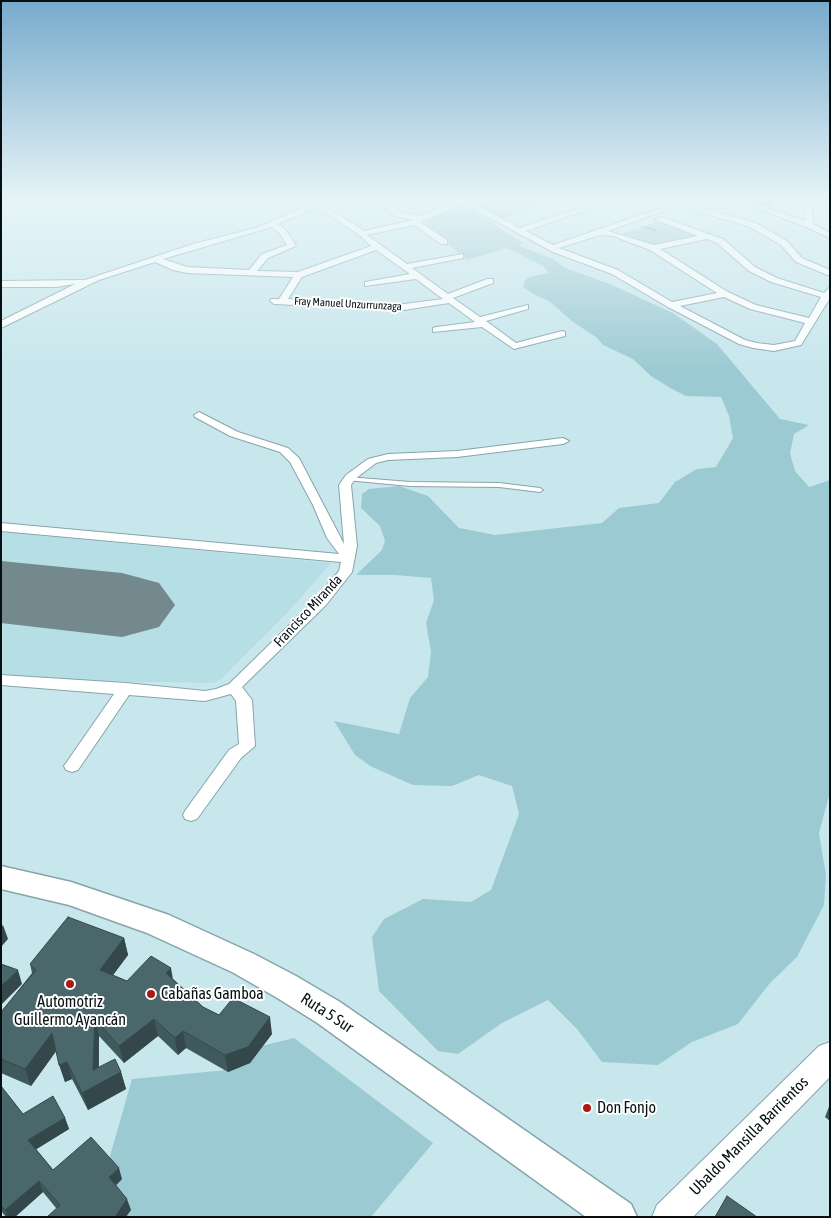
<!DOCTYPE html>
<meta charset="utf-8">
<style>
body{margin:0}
#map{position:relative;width:831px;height:1218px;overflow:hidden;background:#c8e7ed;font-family:"Asap Condensed",sans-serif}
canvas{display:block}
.frame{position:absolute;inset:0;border:2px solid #061012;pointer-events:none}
</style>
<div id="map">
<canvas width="831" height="1218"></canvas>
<div class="frame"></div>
</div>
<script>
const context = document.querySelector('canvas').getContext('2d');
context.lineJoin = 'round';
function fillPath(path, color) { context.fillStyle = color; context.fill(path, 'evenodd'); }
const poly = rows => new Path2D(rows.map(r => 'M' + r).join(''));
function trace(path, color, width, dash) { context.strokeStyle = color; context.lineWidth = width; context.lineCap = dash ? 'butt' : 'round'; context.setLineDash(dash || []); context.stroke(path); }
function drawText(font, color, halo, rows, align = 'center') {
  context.font = font + ' "Asap Condensed",sans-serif'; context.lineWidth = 4; context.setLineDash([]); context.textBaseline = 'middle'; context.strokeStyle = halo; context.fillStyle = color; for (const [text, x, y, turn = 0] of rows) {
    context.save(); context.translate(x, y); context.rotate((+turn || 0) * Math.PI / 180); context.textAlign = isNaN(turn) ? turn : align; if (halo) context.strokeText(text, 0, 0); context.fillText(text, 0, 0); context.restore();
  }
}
const built = poly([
 [1,532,331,563,289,611,221,679,213,683,93,681,1,674]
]);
const green = poly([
 [472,200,554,200,501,219,469,201],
 [464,205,523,243,519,244,520,246,553,259,565,268,610,284,673,313,717,344,780,419,809,425,794,434,790,453,795,471,809,487,830,480,830,792,819,833,826,875,824,905,797,957,770,983,738,1024,692,1042,658,1065,602,1062,577,1029,548,1000,502,1023,458,1054,438,1051,379,991,372,937,384,919,423,899,471,902,491,890,519,814,512,786,479,775,452,786,413,785,372,767,355,755,334,721,399,734,410,698,428,677,431,652,426,623,434,600,431,578,395,575,356,575,382,550,385,541,380,526,361,508,362,494,369,489,399,486,428,496,459,528,495,535,602,523,619,508,659,503,675,482,697,469,716,467,733,438,729,416,721,397,686,396,672,389,651,376,633,359,603,345,596,337,573,322,549,301,535,295,523,287,525,280,532,276,549,273,543,266,507,248,467,260,424,223,444,211],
 [659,221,705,235,653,246,621,234],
 [294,1038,433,1143,371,1217,115,1217,104,1177,132,1079,227,1070,249,1049]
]);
const runway = poly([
 [1,561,122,573,159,583,175,605,159,627,122,637,1,623,1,561]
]);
const path = poly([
 [644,227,658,231]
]);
const service = poly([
 [348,477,410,482,499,483,540,488,543,490,540,492,499,487,410,486,346,480,345,479,346,478,348,477]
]);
const minor = poly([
 [320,200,330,200,323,204,364,231,413,220,395,216,378,204,377,202,381,200,401,212,420,216,458,200,473,200,471,202,520,228,603,200,614,200,526,231,553,245,684,200,694,200,608,231,654,245,698,236,654,219,661,217,723,239,755,267,777,278,824,293,830,287,830,298,801,345,774,351,753,348,739,344,668,307,612,274,553,252,464,204,420,222,447,240,447,244,441,244,414,225,367,235,407,264,463,254,463,258,412,268,448,294,487,279,493,279,493,283,453,298,480,317,528,305,528,309,486,321,516,343,562,331,565,332,565,336,514,349,482,327,433,332,433,328,436,327,475,322,449,303,404,310,274,304,270,301,271,299,279,299,293,277,187,273,173,270,155,262,99,280,1,328,1,321,75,284,56,287,1,287,1,281,85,280,193,244,256,228,320,200],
 [317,207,359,235,371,246,298,272,257,271,268,258,296,246,286,230,278,224,317,207],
 [272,227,280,234,287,245,262,254,249,270,187,267,163,259,272,227],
 [600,235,613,236,650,250,717,293,672,302,618,270,559,248,600,235],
 [707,239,717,243,749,271,771,282,821,297,809,318,756,305,728,292,660,249,707,239],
 [376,250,410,274,365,282,365,286,416,279,443,299,404,304,288,299,302,277,376,250],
 [724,297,750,309,805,323,795,341,774,345,757,343,745,340,680,306,724,297],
 [706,200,716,200,700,207,756,223,787,241,802,258,830,270,830,276,796,262,781,245,750,227,686,208,706,200],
 [735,200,745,200,805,221,805,204,812,202,813,224,830,233,830,238,806,227,735,200],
 [199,412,238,432,288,448,299,458,344,544,339,485,346,475,368,459,388,454,457,451,563,438,569,441,563,444,457,457,388,460,376,463,355,479,351,485,357,546,352,572,326,605,242,687,252,700,255,746,241,758,197,819,191,821,185,819,183,815,185,811,229,750,239,744,236,701,231,694,205,701,129,695,78,770,72,772,66,770,64,766,114,694,1,685,1,675,126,683,205,691,216,689,229,684,316,599,339,571,341,562,1,531,1,523,339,554,327,538,313,505,290,462,280,452,230,436,195,417,194,415,199,412]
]);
const secondary = poly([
 [830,1042,830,1077,693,1217,652,1217,657,1205,819,1046,830,1042]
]);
const trunk = poly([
 [1,866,71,882,169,915,254,954,296,976,340,1002,631,1204,637,1217,586,1217,316,1022,274,996,232,972,147,933,69,905,1,889,1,866]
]);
const wall = poly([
 [746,200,784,200,767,206],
 [124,938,128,955,113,975,127,981,173,979,203,1007,219,1015,272,1034,250,1063,228,1072,186,1048,178,1055,158,1036,124,1063,99,1036,99,1067,121,1072,126,1089,88,1110,72,1079,65,1082,56,1051,31,1086,1,1073,1,1012,32,973,30,964],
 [1,1086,23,1114,65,1118,69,1129,36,1149,53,1170,122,1179,116,1185,131,1210,56,1208,43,1192,15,1217,6,1217,1,1211],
 [830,1104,830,1121,825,1117]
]);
const shadedWall = poly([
 [768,200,784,200,767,206],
 [3,925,8,939,1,947,1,927],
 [124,938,128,955,104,987,100,970],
 [171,968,174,985,166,973],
 [18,970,22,984,1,1005,1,986],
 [270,1017,272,1034,250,1063,228,1072,225,1055],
 [95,1019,99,1036,98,1084,121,1072,126,1089,88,1110,82,1093],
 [154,1019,158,1036,124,1063,119,1046],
 [183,1031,186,1048,178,1055,175,1038],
 [52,1033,57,1050,31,1086,25,1069],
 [67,1062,72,1079,65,1082,59,1065],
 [65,1118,69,1129,32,1152,28,1140],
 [119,1168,122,1179,113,1188,109,1177],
 [39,1181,43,1192,15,1217,8,1217,5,1210],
 [127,1199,131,1210,126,1217,115,1217]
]);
const building = poly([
 [68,917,124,938,100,970,127,981,151,956,171,968,166,973,203,1007,219,1015,233,998,270,1017,248,1047,225,1055,183,1031,175,1038,154,1019,119,1046,95,1019,93,1070,115,1059,121,1072,82,1093,67,1062,59,1065,52,1033,25,1069,1,1059,1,1012,36,970,30,964,68,917],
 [1,964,18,970,1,986,1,964],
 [1,1086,23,1114,53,1096,65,1118,28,1140,53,1170,91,1137,119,1168,109,1177,127,1199,115,1217,47,1217,60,1205,39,1181,5,1210,1,1206,1,1086],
 [727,1196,757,1217,715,1217,727,1196]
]);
const markers = [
 [70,984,5,"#ab1a11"],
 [151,994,5,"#ab1a11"],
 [587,1108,5,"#ab1a11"]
];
const farStreetnames = [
 ["Fray Manuel Unzurrunzaga",348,304,3]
];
const streetNames = [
 ["Francisco Miranda",308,611,-47]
];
const nearPoinames = [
 ["Cabañas Gamboa",161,994],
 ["Automotriz",70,1002,"center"],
 ["Guillermo Ayancán",70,1020,"center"],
 ["Don Fonjo",597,1108]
];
const nearStreetnames = [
 ["Ruta 5 Sur",327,1013,33],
 ["Ubaldo Mansilla Barrientos",749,1136,-45]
];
fillPath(built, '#b5dee5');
fillPath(green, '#9ccad2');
fillPath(runway, '#73898d');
trace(service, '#86a4aa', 2);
trace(minor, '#86a4aa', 2);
trace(secondary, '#86a4aa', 2);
trace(trunk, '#86a4aa', 3);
trace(path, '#667a7e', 2, [2.5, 1]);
fillPath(service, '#fff');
fillPath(minor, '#fff');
fillPath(secondary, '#fff');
fillPath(trunk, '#fff');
fillPath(wall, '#40595d');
fillPath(shadedWall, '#34484c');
fillPath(building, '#4a676c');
trace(building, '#34484c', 1);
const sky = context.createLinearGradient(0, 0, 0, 370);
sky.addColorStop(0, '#7ac');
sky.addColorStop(0.54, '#e6f4f7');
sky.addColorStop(1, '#e6f4f700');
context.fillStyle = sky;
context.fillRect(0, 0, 831, 370);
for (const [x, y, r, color] of markers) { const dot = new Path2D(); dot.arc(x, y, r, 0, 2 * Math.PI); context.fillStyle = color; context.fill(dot); trace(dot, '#fff', 2); }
drawText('11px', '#061012', '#fff', farStreetnames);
drawText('14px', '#061012', '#fff', streetNames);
drawText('16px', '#061012', '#fff', nearPoinames, 'left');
drawText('16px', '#061012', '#fff', nearStreetnames);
</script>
